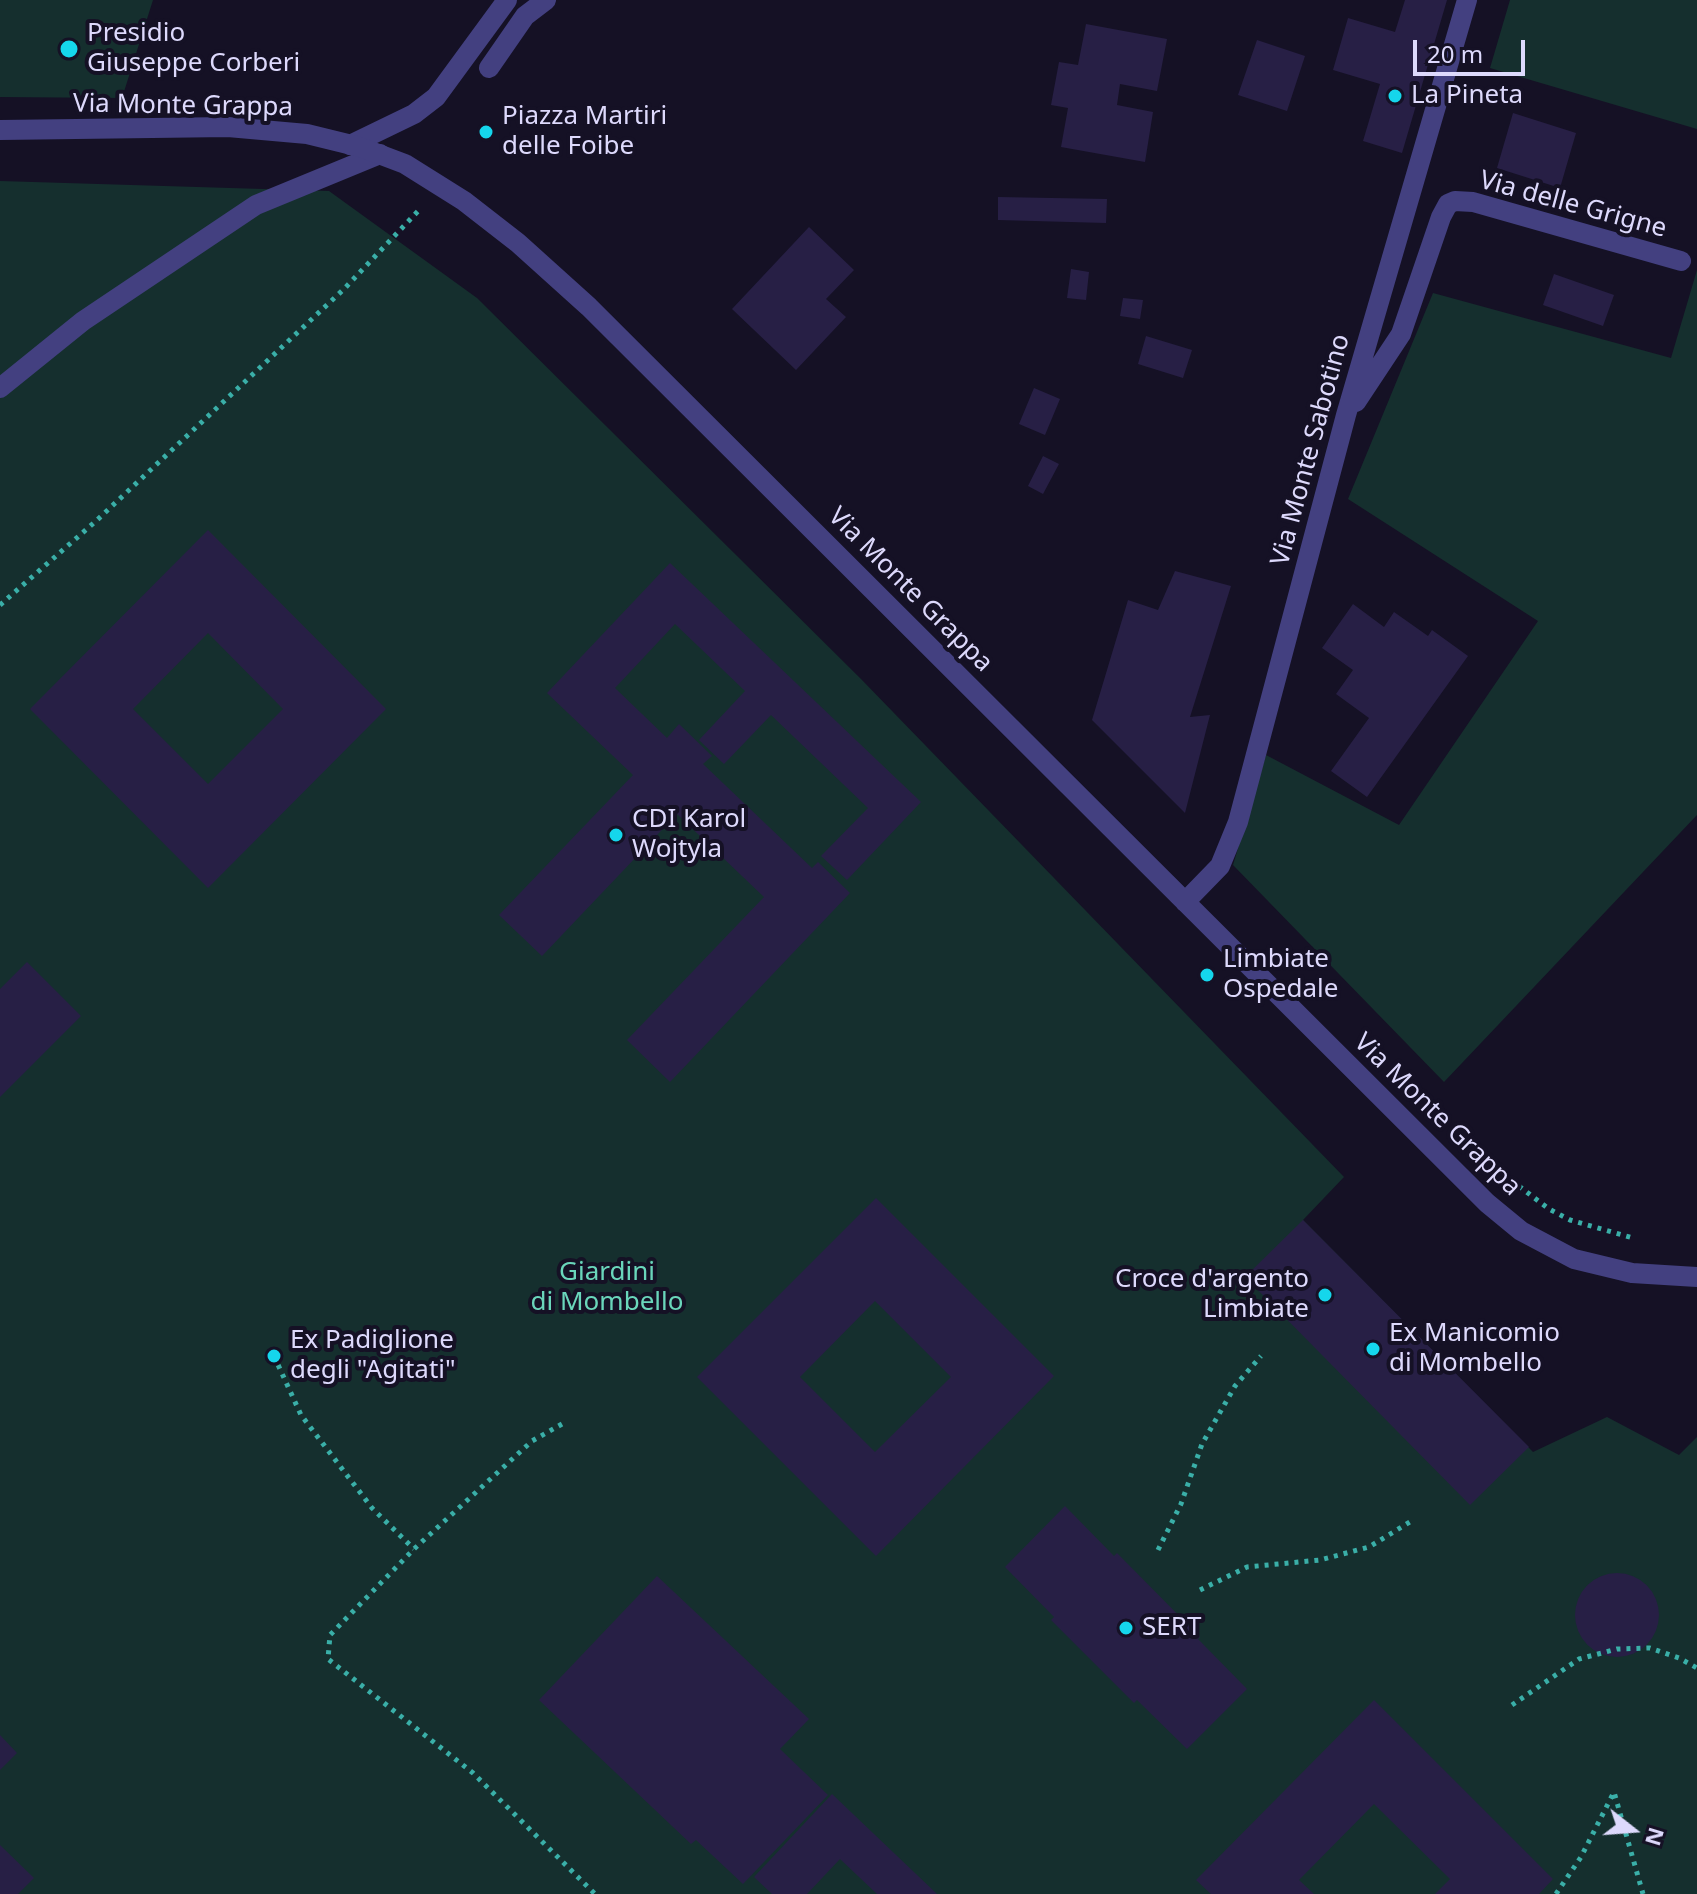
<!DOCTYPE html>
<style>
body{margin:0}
#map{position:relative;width:1697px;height:1894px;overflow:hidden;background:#151125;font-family:"Noto Sans",sans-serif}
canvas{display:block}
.north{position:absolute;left:1593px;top:1790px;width:80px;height:80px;-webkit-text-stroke:6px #151125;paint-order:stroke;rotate:107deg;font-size:22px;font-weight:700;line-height:32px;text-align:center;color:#ddd9fc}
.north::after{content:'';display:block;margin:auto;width:28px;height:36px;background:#ddd9fc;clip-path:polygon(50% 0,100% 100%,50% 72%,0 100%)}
.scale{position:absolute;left:1413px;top:40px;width:112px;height:36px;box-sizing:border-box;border:4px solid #ddd9fc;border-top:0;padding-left:10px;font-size:24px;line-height:28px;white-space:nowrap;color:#ddd9fc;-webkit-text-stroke:6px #151125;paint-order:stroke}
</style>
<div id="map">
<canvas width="1697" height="1894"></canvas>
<div class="north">N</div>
<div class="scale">20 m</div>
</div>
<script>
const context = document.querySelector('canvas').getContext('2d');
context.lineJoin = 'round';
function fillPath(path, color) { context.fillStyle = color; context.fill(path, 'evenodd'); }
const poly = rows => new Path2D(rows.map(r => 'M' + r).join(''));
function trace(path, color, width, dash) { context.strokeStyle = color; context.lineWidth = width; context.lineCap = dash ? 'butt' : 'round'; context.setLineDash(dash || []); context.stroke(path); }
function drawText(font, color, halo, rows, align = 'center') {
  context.font = font + ' "Noto Sans",sans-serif'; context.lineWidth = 8; context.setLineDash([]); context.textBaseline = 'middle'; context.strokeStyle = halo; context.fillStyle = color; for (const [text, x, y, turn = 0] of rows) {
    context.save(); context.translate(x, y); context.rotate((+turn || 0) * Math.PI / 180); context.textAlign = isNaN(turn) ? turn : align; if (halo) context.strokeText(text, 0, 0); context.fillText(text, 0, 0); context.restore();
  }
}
const green = poly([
 [0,0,153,0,122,98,0,97],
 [1510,0,1697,0,1697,129,1490,68],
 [0,181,329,191,477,298,861,679,1344,1177,1303,1220,1533,1452,1607,1417,1679,1455,1697,1437,1697,1894,0,1894],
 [1697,270,1697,815,1444,1082,1233,865,1266,755,1399,825,1538,621,1348,499,1433,293,1671,358]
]);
const building = poly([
 [1405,0,1447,0,1402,153,1363,141,1380,84,1333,70,1348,18,1395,32],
 [1086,24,1167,39,1157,91,1120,84,1117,105,1153,112,1145,162,1061,147,1068,108,1051,105,1059,62,1078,65],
 [1257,40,1305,56,1287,111,1238,95],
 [1513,113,1576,133,1560,188,1497,168],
 [998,197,1107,199,1106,223,998,220],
 [809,227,854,270,826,299,846,317,796,370,732,309],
 [1071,269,1089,272,1086,300,1067,298],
 [1554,274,1614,295,1603,326,1543,305],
 [1123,298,1143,300,1140,319,1120,316],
 [1146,336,1192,350,1183,378,1138,364],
 [1034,388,1060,399,1045,435,1019,424],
 [1043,456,1059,464,1043,494,1028,486],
 [208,530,386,709,208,888,30,709],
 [208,633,283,709,208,784,133,709],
 [670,563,921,802,847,880,821,856,868,808,771,715,724,764,699,740,745,691,675,624,615,688,667,738,679,724,712,756,703,764,812,868,818,862,850,893,670,1082,627,1040,764,897,677,814,542,956,499,915,633,775,547,693],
 [1175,571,1231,586,1190,717,1210,715,1185,813,1092,720,1128,600,1158,610],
 [1353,604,1384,627,1394,612,1428,636,1432,630,1468,656,1367,797,1331,771,1369,718,1336,694,1353,670,1322,648],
 [27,962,81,1016,0,1097,0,989],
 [876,1198,1054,1376,876,1556,697,1377],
 [875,1301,951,1377,875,1452,800,1377],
 [1303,1220,1529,1447,1470,1505,1245,1277],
 [1065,1506,1114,1556,1117,1553,1200,1637,1198,1639,1247,1689,1187,1749,1137,1700,1134,1703,1051,1620,1054,1617,1005,1567],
 '1575 1615a42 42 0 1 1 84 0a42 42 0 1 1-84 0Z',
 [657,1576,809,1719,780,1749,828,1795,743,1884,696,1840,691,1844,539,1700],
 [1374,1700,1553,1879,1539,1894,1435,1894,1450,1879,1374,1804,1299,1880,1314,1894,1211,1894,1196,1880],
 [0,1735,17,1753,0,1770],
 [832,1794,937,1894,877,1894,840,1859,807,1894,772,1894,754,1877],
 [0,1845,34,1878,18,1894,0,1894]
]);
const path = poly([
 [0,605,96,521,344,289,421,208],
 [1503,1174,1549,1209,1570,1220,1633,1238],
 [274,1356,301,1415,372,1508,414,1549],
 [562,1424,532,1441,414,1549,330,1635,328,1659,473,1773,595,1894],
 [1158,1550,1181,1504,1202,1444,1235,1386,1261,1356],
 [1200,1590,1247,1567,1320,1560,1369,1547,1413,1520],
 [1512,1705,1579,1659,1617,1649,1650,1648,1679,1658,1697,1668],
 [1556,1894,1581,1857,1614,1792,1643,1894]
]);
const lane = poly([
 [489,68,525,16,546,0],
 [350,145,414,114,436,97,507,0],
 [0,388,83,321,256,205,380,154]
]);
const street = poly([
 [0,130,228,127,307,134,360,147,405,164,464,201,518,243,589,307,1487,1203,1521,1231,1574,1259,1632,1273,1697,1277],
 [1356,402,1401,334,1441,217,1448,204,1455,201,1473,202,1681,261],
 [1185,902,1220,866,1238,822,1346,415,1467,0]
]);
const markers = [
 [69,49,10,"#15d6ec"],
 [1395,96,8,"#15d6ec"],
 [486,132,8,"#15d6ec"],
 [616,835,8,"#15d6ec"],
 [1207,975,8,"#15d6ec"],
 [1325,1295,8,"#15d6ec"],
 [1373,1349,8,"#15d6ec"],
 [274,1356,8,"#15d6ec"],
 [1126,1628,8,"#15d6ec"]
];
const poiNames = [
 ["Presidio",87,34],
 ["Giuseppe Corberi",87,64],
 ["La Pineta",1411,96],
 ["Piazza Martiri",502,117],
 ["delle Foibe",502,147],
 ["CDI Karol",632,820],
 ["Wojtyla",632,850],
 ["Limbiate",1223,960],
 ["Ospedale",1223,990],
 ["Croce d'argento",1309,1280,"right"],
 ["Limbiate",1309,1310,"right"],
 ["Ex Manicomio",1389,1334],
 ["di Mombello",1389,1364],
 ["Ex Padiglione",290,1341],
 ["degli \"Agitati\"",290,1371],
 ["SERT",1142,1628]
];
const streetNames = [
 ["Via Monte Grappa",183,106,1],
 ["Via delle Grigne",1573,205,15],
 ["Via Monte Sabotino",1311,450,-75],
 ["Via Monte Grappa",910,590,45],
 ["Via Monte Grappa",1437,1115,44]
];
const parkNames = [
 ["Giardini",607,1273],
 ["di Mombello",607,1303]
];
fillPath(green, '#152f2e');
fillPath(building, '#271f45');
trace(path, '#3aafa8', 5, [4, 6]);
trace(lane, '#434080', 20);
trace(street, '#434080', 20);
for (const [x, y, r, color] of markers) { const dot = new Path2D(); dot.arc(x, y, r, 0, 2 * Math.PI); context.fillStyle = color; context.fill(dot); trace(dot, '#151125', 3); }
drawText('26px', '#ddd9fc', '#151125', poiNames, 'left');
drawText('26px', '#ddd9fc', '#151125', streetNames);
drawText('26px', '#6ad6bb', '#151125', parkNames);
</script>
